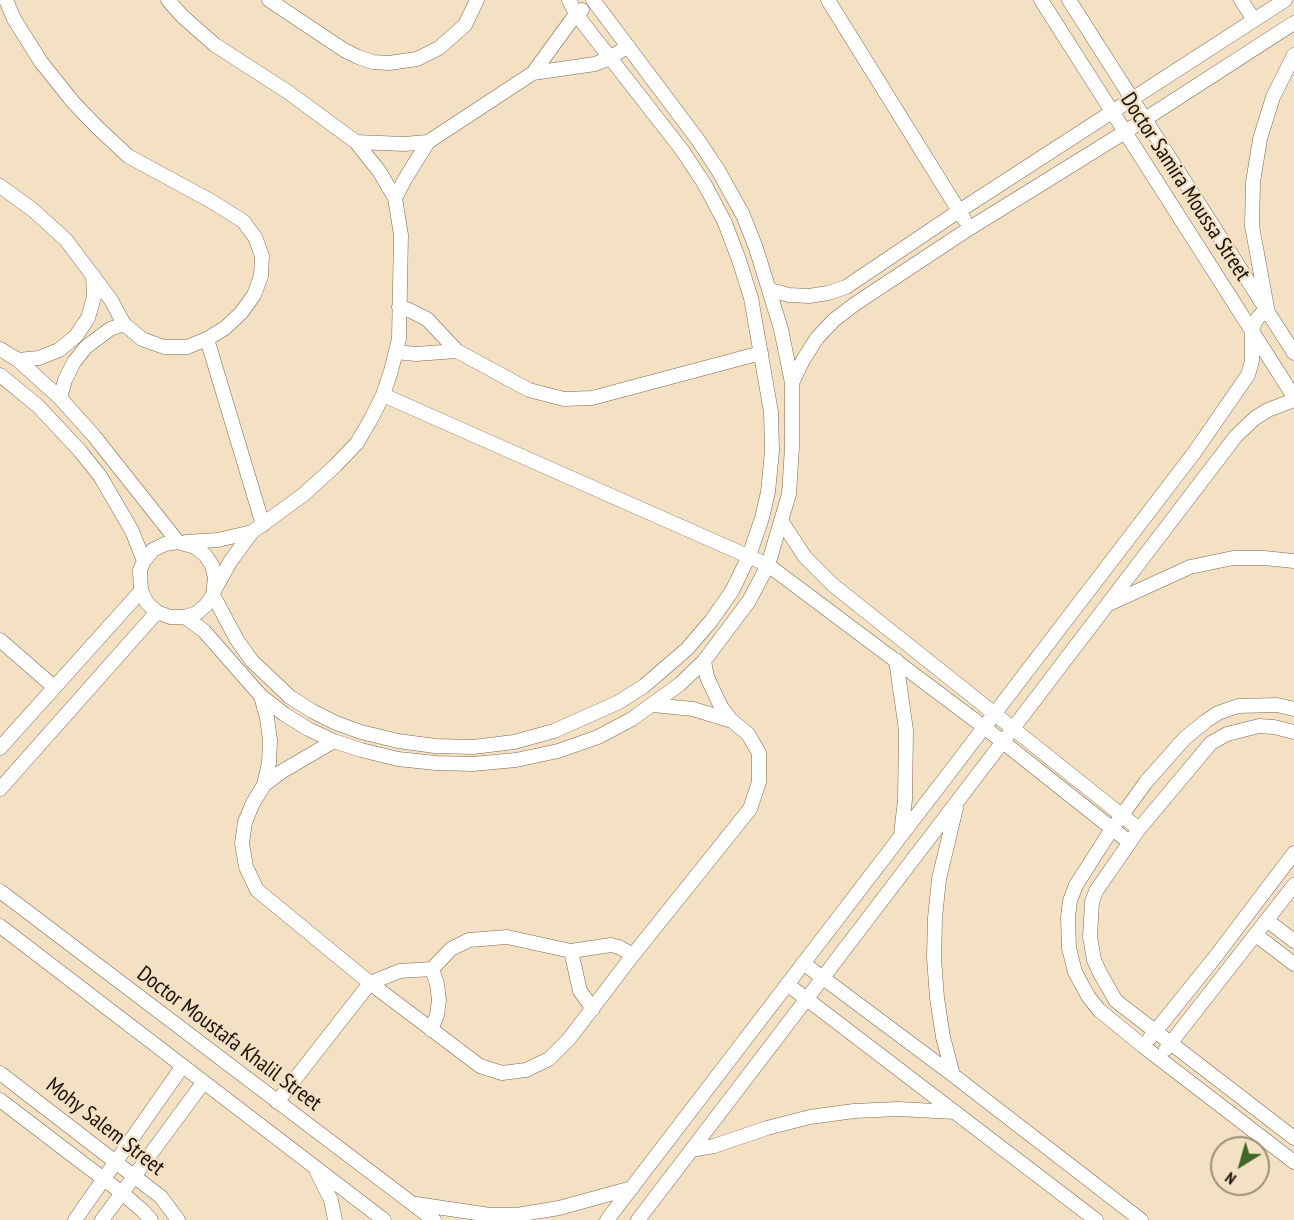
<!DOCTYPE html>
<style>
body{margin:0}
#map{position:relative;width:1294px;height:1220px;overflow:hidden;background:#f4e1c4;font-family:"PT Sans Narrow",sans-serif}
canvas{display:block}
.north{position:absolute;left:1210px;top:1136px;width:60px;height:60px;box-sizing:border-box;background:#f4e1c4;border:2px solid #9c8e79;border-radius:50%;rotate:217deg;font-size:16px;font-weight:700;line-height:24px;text-align:center;color:#181108}
.north::after{content:'';display:block;margin:auto;width:21px;height:27px;background:#3d6825;clip-path:polygon(50% 0,100% 100%,50% 72%,0 100%)}
</style>
<div id="map">
<canvas width="1294" height="1220"></canvas>
<div class="north">N</div>
</div>
<script>
const context = document.querySelector('canvas').getContext('2d');
context.lineJoin = 'round';
const poly = rows => new Path2D(rows.map(r => 'M' + r).join(''));
function trace(path, color, width, dash) { context.strokeStyle = color; context.lineWidth = width; context.lineCap = dash ? 'butt' : 'round'; context.setLineDash(dash || []); context.stroke(path); }
function drawText(font, color, halo, rows, align = 'center') {
  context.font = font + ' "PT Sans Narrow",sans-serif'; context.lineWidth = 4.5; context.setLineDash([]); context.textBaseline = 'middle'; context.strokeStyle = halo; context.fillStyle = color; for (const [text, x, y, turn = 0] of rows) {
    context.save(); context.translate(x, y); context.rotate((+turn || 0) * Math.PI / 180); context.textAlign = isNaN(turn) ? turn : align; if (halo) context.strokeText(text, 0, 0); context.fillText(text, 0, 0); context.restore();
  }
}
const street = poly([
 [168,0,182,16,215,45,288,92,356,142,379,171,395,198,401,235,399,339,391,371,383,395,371,419,357,443,335,466,303,495,252,532,230,562,215,589],
 [269,0,344,50,358,57,373,62,389,63,417,59,439,48,465,25,477,0],
 [828,0,964,219],
 [1041,0,1294,397],
 [1069,0,1294,353],
 [1241,0,1254,20],
 [533,73,595,64,610,58,628,46],
 [356,142,404,144,428,142],
 [0,186,33,210,66,240,111,300,124,324,142,339,164,347,187,347,207,339,225,328,241,313,254,295,261,276,262,256,255,237,243,221,211,201,128,156,97,127,73,102,41,62,14,19,6,0],
 [395,198,405,179,428,142,533,73,576,14,582,10],
 [770,290,789,295,809,296,828,293,846,287,959,211,1285,0],
 [399,307,409,310,427,319,457,351,529,390,564,399,592,398,761,353],
 [207,339,263,525],
 [0,349,18,360,60,398,94,436,178,542],
 [396,352,416,354,457,351],
 [18,360,39,358,59,350,76,336,88,318,94,297,93,275],
 [0,375,38,406,80,451,100,476,132,531,144,561],
 [792,383,803,360,817,338,834,320,855,304,970,228,1125,132,1294,23],
 [383,395,768,565,984,727,1129,842],
 [60,398,65,380,74,362,86,347,110,329,124,324],
 [782,522,805,557,833,585,1139,829],
 [186,542,218,540,252,532],
 [213,595,237,640,252,661,290,697,312,711,336,723,361,732,398,741,435,746,473,747,514,742,554,731,619,702,644,686,687,649,711,621,732,591,749,556,762,518,768,492,772,451,771,412,751,298,739,260,725,223,705,185,682,150,576,14,569,0],
 [1109,604,1190,567,1233,558,1264,558,1294,561],
 [185,617,197,613,206,605,213,595,215,578,212,565,205,555,195,547,178,542,165,544,153,550,144,561,140,570,141,591,147,603,157,612,170,617,185,617,204,631,261,696,284,714,308,729,334,741,361,750,398,759,436,763,473,764,516,760,558,751,598,737,632,719,680,684,704,661,749,601,768,565,789,494,792,447,792,383,781,329,756,248,743,215,718,170,698,140,593,0],
 [0,640,54,687],
 [896,660,906,730,905,800,901,834],
 [261,696,267,718,270,740,269,763,264,785],
 [653,705,693,709,729,720],
 [1294,709,1277,705,1238,706,1218,713,1206,721,1185,738,1146,782,1112,829,1076,885,1070,901,1068,917,1069,948,1075,972,1088,996,1099,1010,1143,1046,1294,1162],
 [1294,732,1274,727,1259,726,1227,734,1211,743,1139,829,1096,891,1092,902,1090,937,1094,960,1100,973,1116,1001,1294,1138],
 [334,741,281,772,264,785,253,803,245,822,242,843,246,867,257,890,370,983,480,1066,502,1073,526,1070,549,1059,569,1039,633,955,750,809,759,782,759,753,748,734,731,720,721,707,707,677,704,661],
 [0,748,141,591],
 [0,789,157,612],
 [0,891,434,1220],
 [1268,921,1294,941],
 [0,926,384,1220],
 [1256,935,1294,964],
 [571,951,580,991,593,1009],
 [803,963,953,1075,1141,1220],
 [787,984,1096,1220],
 [431,1030,437,1015,439,1000,437,984,432,969],
 [1150,1038,1216,956,1294,853],
 [1166,1049,1294,885],
 [0,1073,161,1197,178,1220],
 [953,1075,943,1037,937,998,934,958,935,918,939,879,956,808],
 [0,1100,122,1193,143,1211,151,1220],
 [277,1102,370,983,400,971,432,969,451,949,469,940,507,937,571,951,611,945,619,947,633,955],
 [691,1150,714,1146,767,1128,810,1117,854,1111,898,1109,955,1112],
 [317,1172,331,1200,335,1220],
 [416,1204,490,1215,517,1215,559,1208,632,1188],
 [75,1220,182,1067],
 [102,1220,203,1083],
 [607,1220,1194,453,1248,375,1252,361,1252,330,1255,322,1260,315,1268,313,1252,226,1253,182,1260,139,1273,97,1294,55],
 [638,1220,1236,436,1255,418,1268,410,1294,400]
]);
const streetNames = [
 ["Doctor Samira Moussa Street",1185,187,57],
 ["Doctor Moustafa Khalil Street",229,1039,37],
 ["Mohy Salem Street",105,1127,38]
];
trace(street, '#7a6950', 15);
trace(street, '#fff', 14);
drawText('22px', '#181108', '#f4e1c4', streetNames);
</script>
